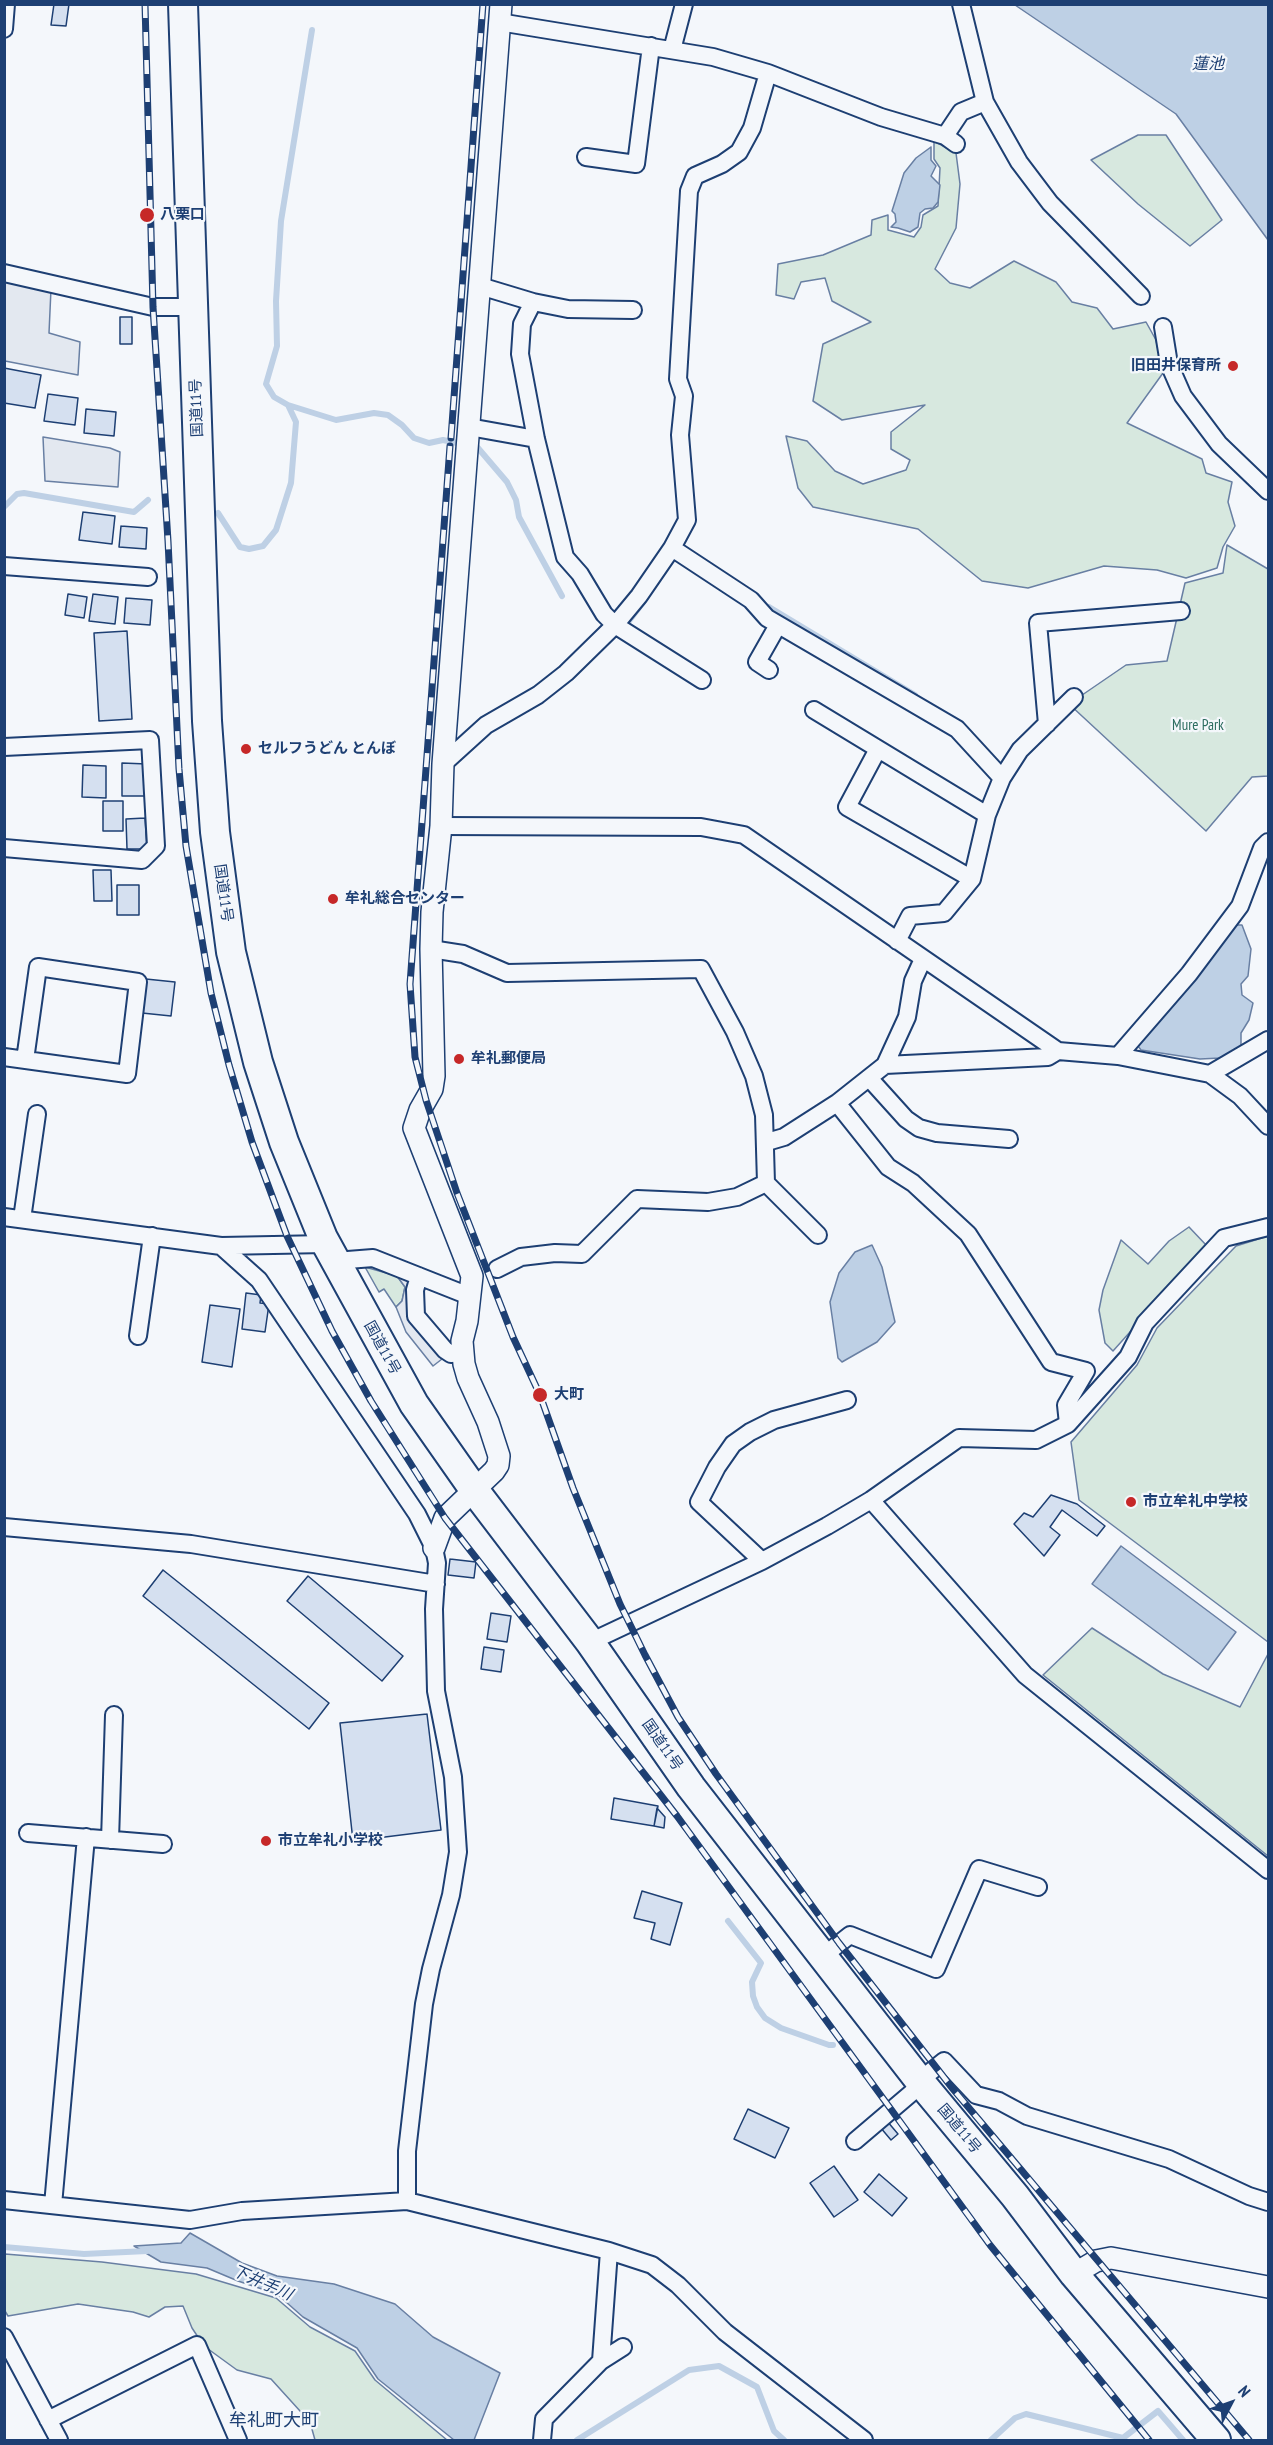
<!DOCTYPE html>
<meta charset="utf-8">
<style>
body{margin:0}
#map{position:relative;width:1273px;height:2445px;overflow:hidden;background:#f4f7fb;font-family:"PT Sans Narrow",sans-serif}
canvas{display:block}
.frame{position:absolute;inset:0;border:6px solid #1d3f73;pointer-events:none}
.north{position:absolute;left:1201px;top:2373px;width:60px;height:60px;-webkit-text-stroke:4px #f4f7fb;paint-order:stroke;rotate:49deg;font-size:16px;font-weight:700;line-height:24px;text-align:center;color:#1d3f73}
.north::after{content:'';display:block;margin:auto;width:21px;height:27px;background:#1d3f73;clip-path:polygon(50% 0,100% 100%,50% 72%,0 100%)}
</style>
<div id="map">
<canvas width="1273" height="2445"></canvas>
<div class="frame"></div>
<div class="north">N</div>
</div>
<script>
const context = document.querySelector('canvas').getContext('2d');
context.lineJoin = 'round';
function fillPath(path, color) { context.fillStyle = color; context.fill(path, 'evenodd'); }
const poly = rows => new Path2D(rows.map(r => 'M' + r).join(''));
function trace(path, color, width, dash) { context.strokeStyle = color; context.lineWidth = width; context.lineCap = dash ? 'butt' : 'round'; context.setLineDash(dash || []); context.stroke(path); }
function drawText(font, color, halo, rows, align = 'center') {
  context.font = font + ' "PT Sans Narrow","Noto Sans JP",sans-serif'; context.lineWidth = 4.5; context.setLineDash([]); context.textBaseline = 'middle'; context.strokeStyle = halo; context.fillStyle = color; for (const [text, x, y, turn = 0] of rows) {
    context.save(); context.translate(x, y); context.rotate((+turn || 0) * Math.PI / 180); context.textAlign = isNaN(turn) ? turn : align; if (halo) context.strokeText(text, 0, 0); context.fillText(text, 0, 0); context.restore();
  }
}
const green = poly([
 [1138,135,1166,135,1222,220,1190,246,1138,204,1091,160,1138,135],
 [934,141,956,153,960,184,956,228,935,269,950,283,970,288,1014,261,1056,282,1072,302,1097,308,1113,329,1146,322,1156,340,1163,373,1127,423,1202,459,1206,473,1232,482,1228,502,1235,526,1223,547,1217,568,1186,578,1157,570,1104,566,1028,588,982,581,918,529,813,507,798,488,786,436,807,441,835,471,863,484,906,470,910,460,891,449,891,432,925,405,842,420,813,401,823,344,871,322,832,301,825,278,801,282,794,299,776,295,778,264,823,255,871,235,872,220,888,215,888,230,914,237,921,227,923,215,938,206,940,168,934,159,934,141],
 [1227,545,1268,569,1268,776,1252,777,1206,831,1069,704,1126,665,1167,661,1185,583,1223,573,1227,545],
 [1189,1227,1207,1246,1113,1351,1105,1343,1099,1310,1103,1290,1121,1240,1148,1264,1169,1241,1189,1227],
 [1268,1236,1268,1642,1079,1500,1071,1442,1137,1365,1157,1328,1236,1246,1268,1236],
 [365,1267,397,1276,405,1287,402,1301,396,1307,384,1289,379,1292,365,1267],
 [1092,1628,1163,1674,1240,1707,1268,1654,1268,1856,1043,1675,1092,1628],
 [5,2254,102,2262,196,2274,276,2298,310,2327,355,2351,375,2380,447,2440,315,2440,310,2422,271,2379,237,2370,204,2346,192,2328,183,2306,165,2307,149,2317,133,2312,78,2304,8,2316,5,2311,5,2254]
]);
const parking = poly([
 [4,279,51,289,49,333,80,342,78,375,5,361,4,279],
 [43,437,110,448,120,452,118,487,45,481,43,437],
 [397,1276,410,1280,413,1312,411,1323,442,1359,433,1366,406,1332,396,1307,402,1301,405,1287,397,1276]
]);
const water = poly([
 [1015,5,1268,5,1268,240,1176,114,1015,5],
 [931,147,931,160,936,166,931,176,940,185,938,202,933,208,925,209,920,213,918,227,910,232,898,228,891,227,896,222,895,214,892,211,904,173,916,158,931,147],
 [1232,925,1242,925,1251,949,1248,976,1241,984,1242,995,1253,1003,1249,1020,1241,1033,1241,1049,1220,1058,1200,1059,1141,1050,1138,1046,1232,925],
 [872,1245,882,1267,895,1322,877,1342,842,1362,838,1358,830,1302,839,1273,855,1252,872,1245],
 [1121,1546,1236,1632,1208,1670,1092,1584,1121,1546],
 [190,2233,242,2263,277,2276,334,2284,395,2304,433,2337,500,2373,474,2440,454,2440,378,2379,357,2348,303,2317,277,2294,238,2281,207,2268,161,2262,134,2246,181,2243,190,2233]
]);
const stream = poly([
 [288,405,336,420,374,413,388,415,402,425,414,438,429,443,443,440,457,443],
 [478,448,507,482,516,500,519,517,562,596],
 [4,507,17,494,24,493,134,512,148,500],
 [218,513,240,547,249,549,263,546,276,530,291,483,296,422,288,405,274,397,266,384,277,346,276,301,281,221,312,30],
 [769,607,915,695],
 [629,621,644,601],
 [728,1921,761,1963,752,1982,753,1996,757,2007,765,2018,781,2028,829,2045,833,2045],
 [4,2247,84,2254,147,2251],
 [577,2440,689,2370,719,2366,757,2387,774,2431,784,2440],
 [991,2440,1015,2418,1026,2414,1123,2438,1158,2411,1183,2440]
]);
const building = poly([
 [54,4,69,4,66,26,51,25,54,4],
 [120,317,132,317,132,344,120,344,120,317],
 [4,368,41,375,35,408,4,403,4,368],
 [48,394,78,398,75,425,44,421,48,394],
 [86,409,116,412,114,436,84,433,86,409],
 [83,512,115,516,112,544,79,540,83,512],
 [121,526,147,528,146,549,119,547,121,526],
 [68,594,87,597,84,618,65,615,68,594],
 [93,594,118,597,115,624,89,621,93,594],
 [126,598,152,600,150,625,124,623,126,598],
 [127,631,132,719,99,721,94,633,127,631],
 [122,763,147,764,146,796,122,796,122,763],
 [83,765,106,766,106,798,82,797,83,765],
 [103,801,123,801,123,831,103,831,103,801],
 [145,818,147,849,127,849,126,819,145,818],
 [93,870,111,870,112,901,94,901,93,870],
 [117,885,139,885,139,915,117,915,117,885],
 [146,979,175,982,171,1016,142,1013,146,979],
 [246,1293,261,1295,260,1303,269,1304,265,1332,242,1329,246,1293],
 [210,1305,240,1309,232,1367,202,1362,210,1305],
 [1051,1495,1077,1504,1105,1526,1097,1536,1062,1510,1050,1527,1060,1535,1044,1556,1014,1524,1024,1513,1033,1517,1051,1495],
 [450,1559,476,1562,474,1578,448,1575,450,1559],
 [163,1570,329,1703,309,1729,143,1596,163,1570],
 [308,1576,403,1656,382,1681,287,1601,308,1576],
 [491,1613,511,1616,507,1642,487,1639,491,1613],
 [484,1647,504,1650,501,1672,481,1669,484,1647],
 [427,1714,441,1830,353,1841,340,1723,427,1714],
 [614,1798,658,1806,654,1826,611,1819,614,1798],
 [657,1808,665,1817,664,1828,654,1826,657,1808],
 [642,1891,682,1903,670,1945,651,1939,655,1923,634,1918,642,1891],
 [748,2109,789,2128,775,2158,734,2139,748,2109],
 [887,2121,898,2134,891,2140,880,2127,887,2121],
 [834,2166,858,2200,834,2217,810,2183,834,2166],
 [879,2174,907,2198,892,2216,864,2192,879,2174]
]);
const minor = poly([
 [961,4,985,102,1019,162,1050,203,1141,296],
 [499,22,713,57,768,73,881,117,945,136,956,144],
 [4,29,6,4],
 [672,50,684,4],
 [945,136,961,112,985,102],
 [586,157,636,164,651,46],
 [4,273,153,307,194,307],
 [480,286,533,302,568,309,633,310],
 [533,302,522,324,520,354,536,439,565,557,580,574,604,614,615,625,702,680],
 [1163,327,1169,364,1183,396,1219,444,1268,491],
 [469,427,536,439],
 [672,548,751,600,767,618,957,729,1002,778],
 [4,566,148,577],
 [769,670,757,662,778,625],
 [814,710,987,815],
 [1047,724,1038,623,1181,611],
 [4,747,150,740,156,846,142,860,4,848],
 [878,749,847,807,972,879],
 [443,764,486,725,538,695,566,673,615,625,639,596,672,548,687,520,680,435,684,396,678,379,689,191,695,176,722,164,739,152,752,128,768,73],
 [441,826,701,827,744,835,1058,1051,1118,1056,1210,1074,1240,1096,1268,1126],
 [897,941,910,916,944,913,972,879,987,815,1002,778,1020,750,1074,697],
 [431,949,463,954,507,973,701,969,735,1032,754,1076,764,1115,766,1183,818,1235],
 [1118,1056,1189,974,1240,906,1262,848,1268,842],
 [4,1057,127,1074,138,982,38,967,25,1060],
 [885,1065,1048,1057,1058,1051],
 [1210,1074,1268,1040],
 [869,1078,906,1119,919,1128,937,1133,1009,1139],
 [837,1103,888,1167,913,1183,968,1234,1051,1362,1086,1371,1066,1405,1068,1424],
 [767,1142,784,1137,837,1103,885,1065,907,1017,913,981,923,959],
 [4,1217,221,1246,259,1280,417,1514,434,1548,437,1563,434,1609,436,1691,453,1777,458,1852,451,1895,431,1969,424,2004,407,2151,407,2201],
 [22,1219,37,1114],
 [221,1246,326,1244],
 [335,1261,373,1258,469,1296],
 [497,1269,521,1257,555,1253,582,1254,637,1199,708,1202,737,1197,766,1183],
 [419,1276,415,1290,416,1316,445,1350,451,1354,463,1353],
 [138,1336,152,1236],
 [871,1500,1025,1675,1268,1870],
 [4,1527,191,1544,436,1584],
 [762,1561,699,1502,717,1467,733,1444,750,1432,774,1420,847,1400],
 [590,1642,762,1561,827,1526,871,1500,959,1438,1036,1440,1068,1424,1128,1357,1145,1323,1224,1238,1268,1227],
 [28,1833,163,1844],
 [110,1840,114,1715],
 [822,1957,850,1935,936,1969,979,1869,1038,1887],
 [919,2081,944,2061,976,2095,999,2101,1027,2116,1169,2159,1249,2196,1268,2202],
 [855,2141,922,2084],
 [4,2200,190,2220,242,2211,407,2201,609,2251,652,2265,678,2285,725,2332,864,2440],
 [53,2205,86,1837],
 [4,2337,59,2440],
 [601,2361,609,2251],
 [48,2420,197,2345,238,2440],
 [542,2440,544,2419,601,2361,623,2347]
]);
const tertiary = poly([
 [434,1548,445,1518,494,1471,498,1465,499,1456,488,1422,468,1378,464,1364,462,1341,467,1321,472,1276,414,1128,420,1110,432,1089,434,1076,431,949,432,912,441,826,443,764,501,4],
 [1074,2274,1096,2261,1111,2258,1268,2287]
]);
const trunk = poly([
 [183,4,207,721,215,832,231,952,258,1062,284,1142,323,1238,414,1404,475,1491,590,1642,691,1787,922,2084,1015,2196,1074,2274,1216,2440]
]);
const rail = poly([
 [145,4,153,307,168,541,179,769,186,846,211,993,229,1065,252,1142,287,1236,332,1331,371,1401,445,1518,677,1816,990,2245,1149,2440],
 [451,438,483,4],
 [450,446,410,984,415,1057,426,1100,457,1193,513,1337,540,1395,573,1488,620,1604,645,1655,678,1717,716,1774,839,1943,953,2089,1249,2440]
]);
const markers = [
 [147,215,8,"#c62828"],
 [1233,366,6,"#c62828"],
 [246,749,6,"#c62828"],
 [333,899,6,"#c62828"],
 [459,1059,6,"#c62828"],
 [540,1395,8,"#c62828"],
 [1131,1502,6,"#c62828"],
 [266,1841,6,"#c62828"]
];
const poiNames = [
 ["八栗口",160,215],
 ["旧田井保育所",1221,366,"right"],
 ["セルフうどん とんぼ",258,749],
 ["牟礼総合センター",345,899],
 ["牟礼郵便局",471,1059],
 ["大町",554,1395],
 ["市立牟礼中学校",1143,1502],
 ["市立牟礼小学校",278,1841]
];
const streetNames = [
 ["国道11号",197,408,-92],
 ["国道11号",223,893,82],
 ["国道11号",382,1348,61],
 ["国道11号",662,1745,55],
 ["国道11号",959,2129,50]
];
const parkNames = [
 ["Mure Park",1198,726]
];
const waterNames = [
 ["蓮池",1208,64],
 ["下井手川",262,2283,24]
];
const quarterNames = [
 ["牟礼町大町",274,2421]
];
fillPath(green, '#d7e8df');
trace(green, '#687fa3', 1.5);
fillPath(parking, '#e3e8f0');
trace(parking, '#687fa3', 1.5);
fillPath(water, '#bed0e5');
trace(water, '#687fa3', 1.5);
trace(stream, '#bed0e5', 6);
fillPath(building, '#d5e0f0');
trace(building, '#1d3f73', 1.5);
trace(minor, '#1d3f73', 20);
trace(tertiary, '#1d3f73', 24);
trace(trunk, '#1d3f73', 32);
trace(minor, '#f4f7fb', 16);
trace(tertiary, '#f4f7fb', 21);
trace(trunk, '#f4f7fb', 28);
trace(rail, '#1d3f73', 7);
trace(rail, '#f4f7fb', 4.5, [14]);
for (const [x, y, r, color] of markers) { const dot = new Path2D(); dot.arc(x, y, r, 0, 2 * Math.PI); context.fillStyle = color; context.fill(dot); trace(dot, '#f4f7fb', 2); }
drawText('bold 15px', '#1d3f73', '#f4f7fb', poiNames, 'left');
drawText('15px', '#1d3f73', '#f4f7fb', streetNames);
drawText('15px', '#2c6c60', '#f4f7fb', parkNames);
drawText('italic 16px', '#1d3f73', '#f4f7fb', waterNames);
drawText('18px', '#1d3f73', '#f4f7fb', quarterNames);
</script>
